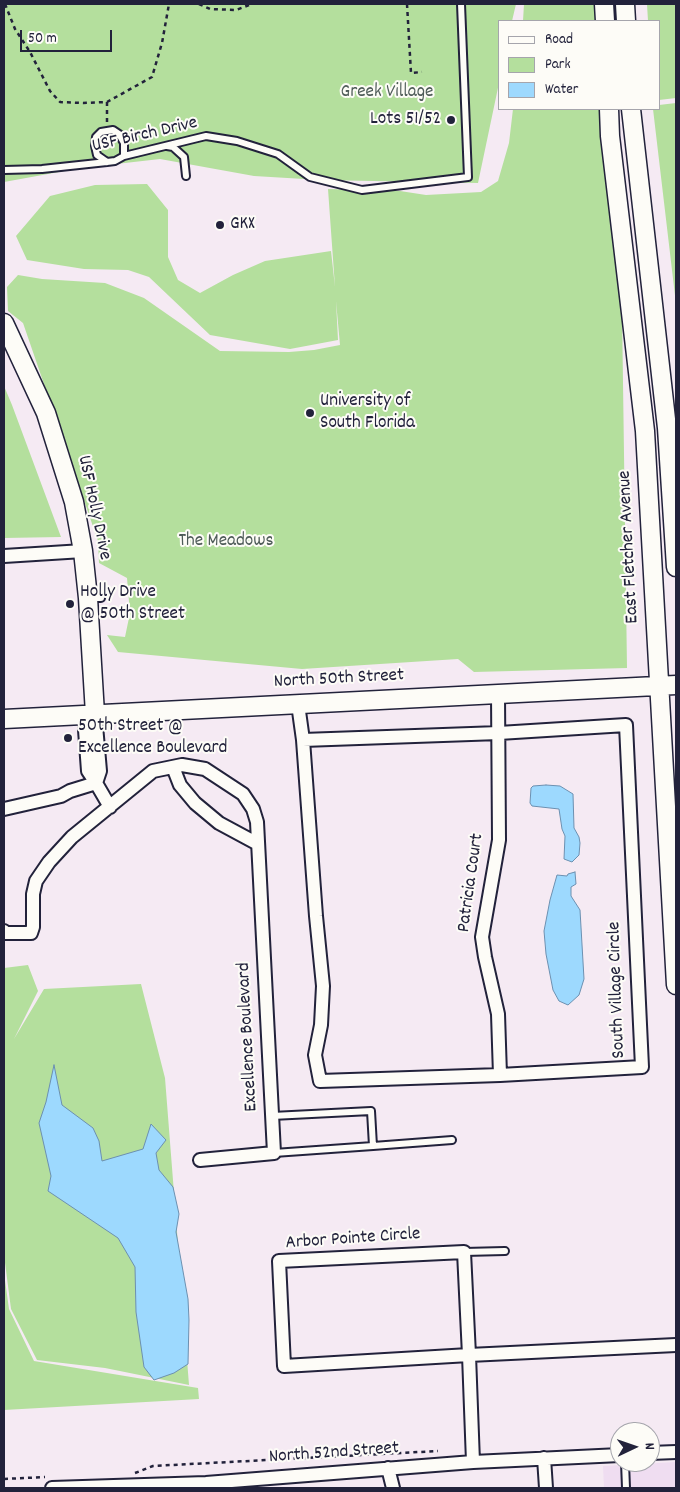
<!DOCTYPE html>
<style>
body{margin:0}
#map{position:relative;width:680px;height:1492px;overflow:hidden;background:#f5eaf3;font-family:Dekko,sans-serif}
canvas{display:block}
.frame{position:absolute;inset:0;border:5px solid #22223b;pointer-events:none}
.legend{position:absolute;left:498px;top:20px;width:162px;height:90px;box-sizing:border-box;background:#fdfcf7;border:1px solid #a5a5ac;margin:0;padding:6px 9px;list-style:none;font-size:15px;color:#22223b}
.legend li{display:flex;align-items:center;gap:10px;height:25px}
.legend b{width:25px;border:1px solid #a5a5ac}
.north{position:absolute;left:610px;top:1422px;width:50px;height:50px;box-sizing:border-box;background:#fdfcf7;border:1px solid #a5a5ac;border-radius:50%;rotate:87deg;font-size:14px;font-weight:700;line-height:20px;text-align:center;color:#22223b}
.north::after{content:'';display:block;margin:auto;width:18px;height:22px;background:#22223b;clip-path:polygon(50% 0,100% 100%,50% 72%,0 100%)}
.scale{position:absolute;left:20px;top:30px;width:92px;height:22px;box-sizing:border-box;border:2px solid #22223b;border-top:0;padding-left:6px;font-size:15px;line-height:18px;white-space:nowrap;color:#22223b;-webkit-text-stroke:4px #fdfcf7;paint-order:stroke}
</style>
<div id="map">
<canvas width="680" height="1492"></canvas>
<div class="frame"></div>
<ul class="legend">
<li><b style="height:6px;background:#fdfcf7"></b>Road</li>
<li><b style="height:14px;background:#b4df9d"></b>Park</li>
<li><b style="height:14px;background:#9dd9fe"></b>Water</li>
</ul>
<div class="north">N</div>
<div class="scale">50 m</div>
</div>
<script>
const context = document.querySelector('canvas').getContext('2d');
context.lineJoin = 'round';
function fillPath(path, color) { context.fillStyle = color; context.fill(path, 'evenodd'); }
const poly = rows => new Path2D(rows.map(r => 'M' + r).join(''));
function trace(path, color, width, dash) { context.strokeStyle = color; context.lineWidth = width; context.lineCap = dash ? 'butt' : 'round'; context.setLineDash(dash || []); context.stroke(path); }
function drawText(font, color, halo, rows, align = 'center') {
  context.font = font + ' Dekko,sans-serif'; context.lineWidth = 4; context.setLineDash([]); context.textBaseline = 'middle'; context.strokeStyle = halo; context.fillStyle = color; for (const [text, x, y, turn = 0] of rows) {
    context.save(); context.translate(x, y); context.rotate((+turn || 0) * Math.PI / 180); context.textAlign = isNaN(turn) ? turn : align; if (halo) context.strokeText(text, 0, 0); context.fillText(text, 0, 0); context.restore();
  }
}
const built = poly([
 [676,1462,676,1488,604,1488,603,1466]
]);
const green = poly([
 [4,4,516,4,512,21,499,21,499,83,478,183,321,180,254,176,160,159,81,168,4,182],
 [524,4,598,4,600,21,523,21],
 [647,4,676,4,676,98,659,100,659,21,648,21],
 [676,103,676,304,653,109,659,109,659,105],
 [513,109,606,109,622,311,627,668,474,672,458,659,302,669,118,652,107,635,125,637,130,613,127,578,99,563,98,541,23,323,8,311,7,287,18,275,42,279,105,283,144,298,220,351,289,352,314,350,340,345,336,301,338,340,290,349,210,335,149,277,128,270,84,269,27,260,16,236,50,196,95,185,147,184,168,210,168,257,178,280,200,293,233,275,265,261,331,251,335,287,328,189,400,191,426,195,481,192,498,181,509,143],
 [4,386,12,405,61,537,4,538],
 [28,965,38,991,14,1039,44,989,141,984,165,1078,189,1385,105,1368,37,1360,11,1309,4,1255,4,968],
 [4,1273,9,1309,34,1361,198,1388,199,1399,4,1410]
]);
const water = poly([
 [546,785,560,786,573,794,574,828,579,837,580,843,579,855,572,862,564,859,565,836,562,829,559,809,532,806,530,803,531,788,533,786,546,785],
 [575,872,576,884,571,887,571,896,580,910,584,979,579,995,568,1005,559,1001,553,990,546,954,544,931,550,900,557,875,567,876,568,874,575,872],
 [54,1065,62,1105,93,1128,99,1141,102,1161,143,1149,151,1124,166,1140,156,1153,159,1170,173,1187,179,1214,176,1232,188,1299,189,1320,188,1364,174,1373,154,1380,144,1367,136,1312,135,1267,118,1238,48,1191,51,1176,39,1123,46,1102,54,1065]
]);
const path = poly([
 [5,4,15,29,30,52,50,91,60,102,83,103,107,102,152,77,162,43,169,4],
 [199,4,210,9,236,10,252,4],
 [407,4,411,73,422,72],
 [107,102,107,123],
 [135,1473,153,1466,438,1451],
 [4,1479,45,1477]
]);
const lane = poly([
 [167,146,173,147,184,157,186,176],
 [107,162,97,155,95,146,96,137,101,132,113,130,119,134,124,143,124,156],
 [4,170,42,169,107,162,115,161,124,156,206,136,237,141,278,154,310,177,362,190,468,177,461,4],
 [89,598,101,598],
 [272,1116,371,1111,373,1146,452,1140],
 [274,1153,373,1146],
 [464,1252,505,1251],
 [625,1462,626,1488]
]);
const street = poly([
 [4,556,83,551],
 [498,694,499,840,482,937,485,957,498,1014,500,1075],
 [298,704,303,740,316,916,323,986,321,1025,315,1055,320,1081,500,1075,642,1067,626,725,499,733,303,740],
 [95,714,100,771,96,783,88,771,85,730,95,714],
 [173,767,180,785,195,803,219,823,258,844],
 [4,809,61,796,70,791,96,783,110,807],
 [4,931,5,933,31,933,33,927,33,894,36,881,49,862,72,837,153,771,182,765,205,769,243,794,253,809,257,822,274,1153,200,1160],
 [650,1453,676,1452],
 [544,1458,546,1488],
 [473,1462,469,1355,464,1252,279,1261,284,1366,469,1355,676,1345],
 [388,1468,393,1488],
 [52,1488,206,1483,473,1462,620,1455]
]);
const secondary = poly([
 [604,4,605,21],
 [625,4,626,21],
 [609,109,610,136,645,431,676,985],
 [631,109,667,428,676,567],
 [4,323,46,413,74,502,83,551,88,598,95,714],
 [4,719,676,685]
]);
const markers = [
 [451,120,5,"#22223b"],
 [220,225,5,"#22223b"],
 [310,413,5,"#22223b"],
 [70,604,5,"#22223b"],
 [68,738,5,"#22223b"]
];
const parkNames = [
 ["Greek Village",387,93],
 ["The Meadows",226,542]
];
const poiNames = [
 ["Lots 51/52",441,120,"right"],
 ["GKX",230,225],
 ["University of",320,402],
 ["South Florida",320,424],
 ["Holly Drive",80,593],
 ["@ 50th Street",80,615],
 ["50th Street @",78,727],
 ["Excellence Boulevard",78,749]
];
const streetNames = [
 ["USF Birch Drive",145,136,-13],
 ["USF Holly Drive",93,508,78],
 ["East Fletcher Avenue",630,547,-93],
 ["North 50th Street",339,680,-3],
 ["Patricia Court",472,883,-82],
 ["South Village Circle",618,990,-92],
 ["Excellence Boulevard",249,1037,-93],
 ["Arbor Pointe Circle",353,1240,-4],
 ["North 52nd Street",334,1454,-4]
];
fillPath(built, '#efddf1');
fillPath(green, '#b4df9d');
fillPath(water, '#9dd9fe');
trace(water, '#6c90b0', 1);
trace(lane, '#22223b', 10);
trace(street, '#22223b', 16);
trace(secondary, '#22223b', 21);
trace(path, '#22223b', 2.5, [4, 4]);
trace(lane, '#fdfcf7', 6);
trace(street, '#fdfcf7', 12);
trace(secondary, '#fdfcf7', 18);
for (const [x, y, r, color] of markers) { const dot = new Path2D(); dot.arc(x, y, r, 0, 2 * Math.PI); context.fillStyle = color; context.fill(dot); trace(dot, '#fdfcf7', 2); }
drawText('19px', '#4e5b58', '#fdfcf7', parkNames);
drawText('19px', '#22223b', '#fdfcf7', poiNames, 'left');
drawText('19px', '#22223b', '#fdfcf7', streetNames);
</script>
